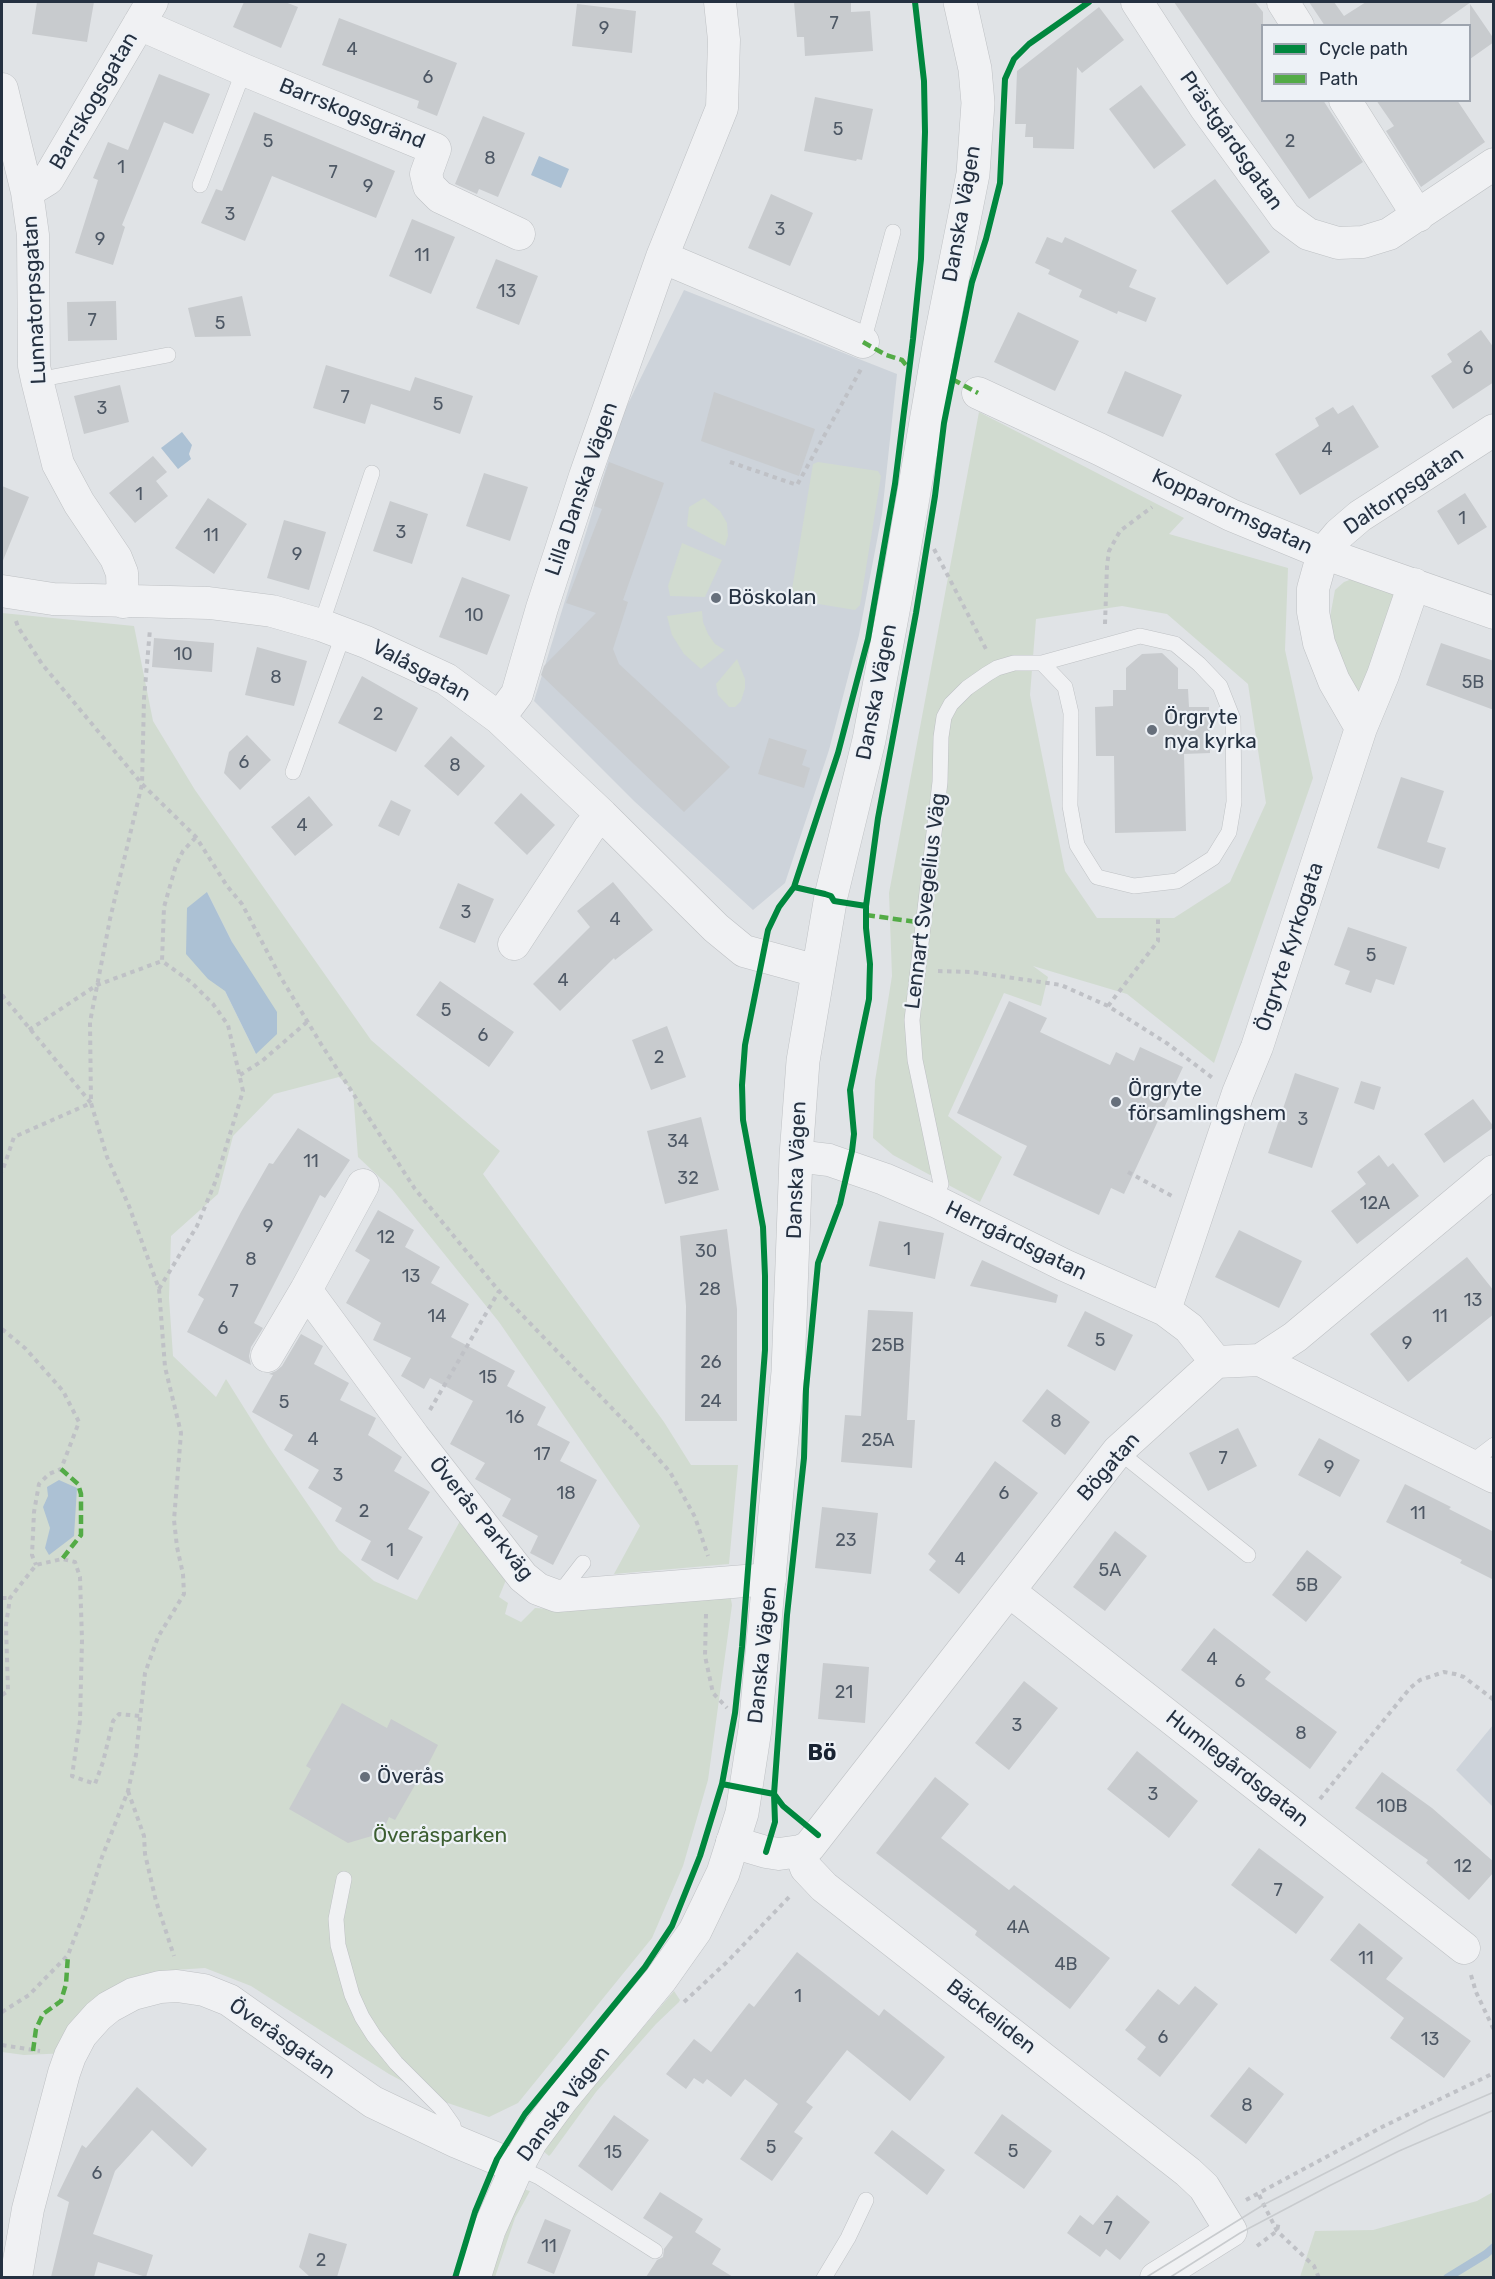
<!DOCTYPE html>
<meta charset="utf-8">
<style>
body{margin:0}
#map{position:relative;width:1495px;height:2279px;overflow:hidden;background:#e0e3e6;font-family:Rubik,sans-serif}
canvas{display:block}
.frame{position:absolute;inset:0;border:3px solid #253141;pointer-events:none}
.legend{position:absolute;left:1261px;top:24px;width:210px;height:78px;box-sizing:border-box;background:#edf1f6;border:2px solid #9da4ae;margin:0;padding:8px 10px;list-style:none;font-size:18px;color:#253141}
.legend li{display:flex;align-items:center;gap:12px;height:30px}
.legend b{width:30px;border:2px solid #9da4ae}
</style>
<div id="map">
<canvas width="1495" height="2279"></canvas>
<div class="frame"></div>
<ul class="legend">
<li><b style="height:8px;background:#00873e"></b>Cycle path</li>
<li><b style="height:8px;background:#53ab46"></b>Path</li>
</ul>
</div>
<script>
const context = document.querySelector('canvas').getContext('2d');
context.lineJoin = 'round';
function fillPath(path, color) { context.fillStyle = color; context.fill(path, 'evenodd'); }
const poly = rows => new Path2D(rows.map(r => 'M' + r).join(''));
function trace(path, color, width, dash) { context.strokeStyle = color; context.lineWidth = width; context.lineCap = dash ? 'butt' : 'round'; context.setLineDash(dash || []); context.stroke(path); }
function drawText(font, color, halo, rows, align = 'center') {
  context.font = font + ' Rubik,sans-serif'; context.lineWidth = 4.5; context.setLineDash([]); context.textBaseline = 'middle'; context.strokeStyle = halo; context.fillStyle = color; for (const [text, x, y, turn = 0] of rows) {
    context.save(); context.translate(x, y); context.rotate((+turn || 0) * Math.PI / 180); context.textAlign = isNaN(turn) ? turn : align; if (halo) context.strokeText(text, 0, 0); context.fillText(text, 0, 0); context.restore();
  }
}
const built = poly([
 [684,290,897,374,882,514,859,635,829,750,785,883,753,910,634,801,534,701,622,416],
 [1493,1725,1493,1807,1456,1770]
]);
const green = poly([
 [979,412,1184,518,1169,534,1288,568,1285,650,1313,778,1214,1063,1127,994,1033,966,1048,977,1041,1006,1004,993,948,1116,1002,1157,980,1202,893,1155,873,1138,875,1081,892,976,889,893],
 [1122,606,1167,614,1248,684,1266,803,1230,882,1174,918,1097,918,1065,871,1030,695,1036,619],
 [818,462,878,471,881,476,860,605,855,610,794,600,791,595,813,464],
 [704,498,720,511,727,523,728,536,725,546,687,526,689,507],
 [682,543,722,560,705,597,670,596,668,586],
 [1352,579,1398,588,1368,693,1355,694,1337,652,1331,628,1330,617,1335,590,1344,582],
 [702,611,703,622,708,634,715,644,725,650,701,669,684,654,672,635,667,616],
 [2,613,134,626,153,721,195,790,371,1040,500,1151,483,1174,664,1422,691,1465,738,1465,729,1564,614,1574,640,1526,499,1322,392,1189,358,1157,353,1091,339,1077,274,1094,233,1136,218,1194,171,1236,169,1298,173,1356,216,1397,226,1379,268,1446,339,1550,374,1581,417,1600,460,1521,506,1580,499,1597,508,1603,505,1614,521,1622,535,1608,570,1610,730,1594,732,1605,708,1780,683,1866,652,1938,518,2103,489,2117,436,2099,389,2074,251,1986,205,1968,174,1970,140,1983,69,2053,24,2055,2,2052],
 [207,892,232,942,256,1054,225,991],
 [737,659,745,679,745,688,741,701,735,707,729,707,718,695,716,684],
 [674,1991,680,2000,679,2002,656,2024,596,2092,551,2154,549,2156,543,2151,556,2130],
 [523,2189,530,2191,515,2218,495,2277,489,2278],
 [1493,2192,1493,2277,1300,2277,1315,2231,1373,2230,1477,2201]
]);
const water = poly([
 [539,156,569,169,561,188,531,175],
 [182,432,192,445,189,454,191,459,178,469,161,448],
 [207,892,232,942,277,1012,277,1034,256,1054,225,991,208,979,186,954,187,908],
 [59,1480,77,1488,74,1536,49,1555,45,1548,50,1528,43,1507,48,1496,47,1487]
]);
const stream = poly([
 [1447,2278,1486,2254,1494,2247]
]);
const building = poly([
 [37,2,94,2,87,42,32,34],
 [244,2,285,2,298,7,281,48,233,27],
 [794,2,851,2,851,12,870,11,873,51,805,56,804,37,797,37],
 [1174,2,1255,2,1263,12,1263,100,1323,100,1363,162,1309,199],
 [1309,2,1334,2,1344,16,1366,2,1471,2,1437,26,1325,26],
 [577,4,636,11,632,53,572,46],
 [1470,4,1494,39,1494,42,1470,59],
 [1099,7,1124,40,1082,73,1077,67,1074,149,1033,148,1033,137,1025,137,1026,124,1015,124,1017,71],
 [339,18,457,63,437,116,417,108,419,101,322,65],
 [159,74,210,94,193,134,164,122,122,225,125,227,113,265,75,253,98,180,93,178,108,142,128,150],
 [1141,85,1186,145,1154,169,1109,109],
 [815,97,873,109,862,160,857,159,856,161,804,151],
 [1376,100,1457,100,1485,142,1421,187,1386,131,1394,126],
 [254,112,395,171,376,218,272,176,245,241,201,223,216,189,222,191],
 [483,116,525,133,498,197,479,189,477,194,455,184],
 [1215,179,1270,252,1227,285,1171,211],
 [771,194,813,213,790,266,748,248],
 [412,219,455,237,431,294,389,276],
 [1047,237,1062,243,1065,237,1137,270,1129,287,1156,298,1146,322,1118,311,1117,314,1079,297,1082,290,1048,274,1050,270,1035,263],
 [496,259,538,276,519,325,476,308],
 [242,296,251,336,195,337,188,308],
 [116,301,117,340,68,341,67,302],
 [1018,312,1079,341,1055,391,994,362],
 [1481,330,1494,348,1494,382,1453,409,1431,376,1452,362,1447,354],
 [326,365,410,391,415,377,473,396,460,434,371,404,365,424,313,408],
 [1125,371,1182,395,1163,437,1107,413],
 [120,385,129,422,84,434,74,396],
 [714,392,815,429,799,476,701,441],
 [1353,405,1379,447,1300,495,1275,454,1319,426,1315,418,1333,407,1338,414],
 [153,456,167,472,156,481,168,496,135,523,109,493],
 [609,462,664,483,623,600,628,602,613,649,619,664,730,767,684,812,541,675,544,666,596,613,566,603,602,509,594,506],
 [484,473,528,487,510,541,466,526],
 [2,486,29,497,2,563],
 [1465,493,1487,527,1458,545,1437,511],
 [208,498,247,524,214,574,175,548],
 [390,501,428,514,412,564,373,551],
 [284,520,326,532,309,590,267,578],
 [462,577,510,595,487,655,439,637],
 [154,638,214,643,212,672,152,667],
 [1441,643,1494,661,1494,710,1426,685],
 [257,647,307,661,294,706,245,695],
 [1162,653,1178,668,1178,689,1188,689,1189,707,1209,707,1210,753,1184,754,1186,831,1115,833,1114,756,1096,756,1095,707,1113,706,1113,690,1126,690,1126,668,1142,654],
 [362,676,418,708,396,752,338,723],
 [247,735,271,760,240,790,224,773,229,752],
 [451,736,485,766,458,796,424,766],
 [769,738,807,750,802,765,810,768,804,788,758,774],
 [1401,777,1444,791,1427,842,1446,848,1439,869,1377,848],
 [521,793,555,825,527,855,494,823],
 [309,796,333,825,295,856,271,827],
 [391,800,411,810,399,836,378,826],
 [613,882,653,930,615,960,614,958,560,1011,533,984,590,927,577,911],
 [458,883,494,899,475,943,439,928],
 [1348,927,1407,947,1394,985,1376,979,1371,993,1345,984,1350,971,1334,965],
 [440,981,514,1032,489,1067,416,1015],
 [1009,1001,1047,1018,1040,1032,1110,1065,1116,1052,1134,1061,1140,1047,1183,1067,1124,1194,1111,1188,1099,1215,1013,1175,1027,1146,957,1113],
 [667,1026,686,1077,651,1090,632,1040],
 [1295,1073,1339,1088,1312,1168,1268,1153],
 [1361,1081,1381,1087,1374,1110,1354,1103],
 [1473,1099,1494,1127,1444,1163,1424,1134],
 [701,1117,719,1190,665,1204,647,1131],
 [298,1128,350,1160,325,1198,320,1195,254,1323,263,1328,251,1347,249,1356,251,1365,187,1332,204,1299,198,1295,241,1212,269,1163,273,1164],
 [1379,1155,1388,1167,1393,1163,1419,1196,1357,1244,1331,1211,1366,1184,1357,1172],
 [378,1210,414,1230,405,1247,440,1267,431,1283,469,1304,451,1337,515,1371,507,1386,546,1407,537,1425,570,1442,560,1461,597,1480,553,1565,530,1553,538,1536,502,1516,511,1499,475,1479,485,1463,450,1444,473,1401,430,1378,424,1389,401,1376,411,1358,373,1340,381,1323,346,1303,370,1260,355,1251],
 [879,1221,944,1233,935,1279,869,1266],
 [727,1229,737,1309,737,1421,685,1421,686,1306,680,1236],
 [1239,1230,1302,1261,1279,1308,1215,1277],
 [1467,1257,1494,1291,1494,1314,1408,1382,1370,1334],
 [982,1260,1058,1295,1056,1303,970,1286],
 [868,1310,913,1312,907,1420,915,1420,912,1468,841,1462,845,1415,861,1416],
 [1085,1311,1133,1335,1115,1371,1067,1346],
 [301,1334,323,1346,314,1364,349,1383,340,1400,376,1418,368,1435,402,1457,394,1471,430,1492,408,1529,423,1537,398,1580,361,1560,371,1541,335,1521,342,1508,308,1488,319,1470,284,1450,293,1435,252,1412,273,1375,269,1374,276,1371,282,1366],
 [1047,1389,1090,1422,1065,1455,1022,1421],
 [1238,1428,1257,1466,1208,1491,1189,1453],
 [1319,1438,1360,1460,1340,1497,1298,1475],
 [995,1461,1038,1493,959,1594,929,1570,936,1561,928,1554],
 [1405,1484,1451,1507,1449,1509,1494,1532,1494,1580,1460,1563,1462,1560,1386,1522],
 [822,1507,878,1513,871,1574,815,1568],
 [1115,1531,1147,1556,1105,1611,1073,1587],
 [1307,1550,1342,1577,1306,1622,1272,1595],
 [1214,1628,1271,1672,1265,1679,1337,1732,1310,1769,1181,1670],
 [823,1663,869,1667,865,1723,818,1719],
 [1024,1681,1058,1708,1009,1770,975,1743],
 [342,1703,387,1728,391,1719,438,1745,417,1786,415,1785,395,1820,389,1817,382,1833,348,1843,289,1809,311,1769,306,1766],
 [1137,1751,1198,1801,1169,1838,1107,1789],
 [1382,1772,1432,1808,1494,1862,1494,1872,1469,1900,1426,1863,1428,1860,1355,1808],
 [935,1777,969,1804,941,1838,1009,1890,1014,1885,1110,1958,1070,2009,975,1935,977,1931,876,1853],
 [1259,1848,1324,1897,1296,1934,1231,1885],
 [1359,1923,1403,1958,1386,1979,1471,2041,1444,2078,1390,2038,1404,2018,1330,1960],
 [797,1952,879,2016,884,2009,945,2057,910,2101,847,2050,806,2102,813,2107,794,2132,803,2138,772,2181,740,2159,778,2104,745,2079,731,2097,707,2079,703,2084,694,2078,686,2089,666,2074,694,2039,711,2052,749,2003,754,2007],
 [1195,1986,1218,2004,1160,2077,1137,2059,1146,2047,1125,2030,1158,1989,1179,2005],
 [1249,2067,1284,2094,1246,2144,1210,2116],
 [137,2087,207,2149,192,2167,152,2130,115,2171,93,2234,153,2255,146,2277,98,2262,94,2277,51,2277,69,2202,57,2196,82,2145,86,2148],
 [1002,2114,1052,2151,1024,2189,974,2153],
 [614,2115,649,2140,612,2191,578,2166],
 [892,2130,945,2170,927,2195,874,2153],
 [660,2192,703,2219,695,2232,721,2249,712,2264,733,2277,646,2277,657,2260,663,2257,664,2249,673,2237,643,2218],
 [1117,2195,1150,2222,1120,2260,1106,2249,1100,2257,1067,2233,1080,2215,1093,2225],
 [545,2219,571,2230,554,2274,527,2263],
 [309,2233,347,2244,337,2277,310,2277,299,2267]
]);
const path = poly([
 [730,462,797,485,861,369],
 [934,549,987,651],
 [16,621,18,627,42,664,142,784,196,837,227,886,242,904,280,976,321,1044,415,1189,499,1291,634,1431,670,1472,695,1517,708,1556],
 [1105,624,1107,566,1109,551,1120,531,1152,507],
 [938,971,972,972,1061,985,1108,1006,1168,1044,1214,1079],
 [2,995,91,1103,14,1137,2,1172],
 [1108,1006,1158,941,1158,916],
 [29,1030,97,985,162,961],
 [240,1075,262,1061,307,1022],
 [1128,1172,1172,1196],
 [159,1289,197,1226,216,1180,243,1091,228,1025,213,1004,191,982,162,961,164,907,176,865,183,851,196,837],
 [2,1329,26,1349,63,1391,79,1422,61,1469,49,1474,39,1484,34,1512,32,1555,36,1565],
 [430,1410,499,1291],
 [2,1598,10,1598],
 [706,1614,705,1656,713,1693,727,1708],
 [2,1695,8,1691,6,1625,10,1598,36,1565,62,1559,75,1562,80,1577,82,1640,80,1721,72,1776,95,1784,103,1762,113,1721,119,1714,140,1716],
 [128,1791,144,1836,145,1854,156,1901,174,1956],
 [1320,1799,1410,1688,1420,1680,1444,1672,1455,1674,1464,1677,1494,1700],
 [1471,1975,1476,1992,1494,2030],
 [684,2002,728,1961,791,1895],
 [2,2012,29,1995,68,1955,85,1911,102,1857,128,1791,136,1755,145,1673,158,1637,184,1594,183,1574,177,1547,174,1520,181,1433,165,1367,159,1289,129,1206,107,1157,91,1103,90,1022,110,919,142,784,144,699,150,629],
 [2,2045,40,2051],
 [1259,2195,1277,2231,1314,2266,1319,2278],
 [1246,2200,1382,2127,1494,2073],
 [1257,2246,1277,2231,1279,2221]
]);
const service = poly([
 [200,185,244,70],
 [863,342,893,232],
 [37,380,168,355],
 [321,625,372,473],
 [293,772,344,633],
 [935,1201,941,1184,915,1060,912,1020,940,782,941,737,944,717,951,704,967,688,987,674,997,668,1014,663,1042,663,1065,687,1071,713,1070,806,1077,845,1097,877,1134,886,1177,881,1213,858,1229,832,1234,802,1233,719,1220,686,1199,664,1175,644,1140,636,1042,663],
 [1118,1451,1248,1555],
 [1469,1464,1494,1445],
 [559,1594,583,1563],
 [344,1879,336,1919,338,1945,352,1995,362,2017,374,2036,396,2063,441,2108,453,2125,456,2140],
 [517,2167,539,2177,655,2251],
 [824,2278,848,2238,866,2200]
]);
const minor = poly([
 [1137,2,1205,107,1285,217,1308,234,1338,243,1363,242,1389,234,1494,164],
 [1283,2,1298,26],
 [139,24,244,70,435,149,426,174,429,186,440,197,519,234],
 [2,89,27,192,33,235,34,366,37,380,58,464,79,503,116,558,122,573,123,602],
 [1345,100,1418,216],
 [27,192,48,179,152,2],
 [662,257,863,342],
 [978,393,1099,449,1231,515,1323,553,1494,613],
 [2,591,53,599,209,603,272,611,321,625,366,642,446,679,499,718,602,815,716,928,744,951,817,971],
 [499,718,517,694,542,608,585,476,662,257,722,108,724,40,720,2],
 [1361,728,1334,681,1319,643,1313,612,1313,589,1323,553,1339,534,1360,516,1494,430],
 [514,944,589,829,602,815],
 [796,1156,829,1160,884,1179,935,1201,1064,1265,1165,1310,1189,1328,1216,1362],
 [363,1185,306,1290,414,1437,523,1577,538,1589,557,1596,770,1579],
 [1165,1310,1238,1093,1257,1047,1361,728,1383,675,1414,584],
 [267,1356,306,1290],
 [1260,1360,1494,1477],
 [1009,1591,1464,1948],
 [732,1842,766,1852,779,1854,800,1851,806,1868,824,1887,1188,2172,1204,2187,1231,2231,1156,2278],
 [800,1851,809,1847,1118,1451,1216,1362,1260,1360,1295,1337,1494,1171],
 [16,2278,28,2209,64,2073,70,2056,81,2035,98,2016,109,2007,133,1994,160,1987,177,1986,204,1990,229,2000,373,2102,457,2142,517,2167]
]);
const tertiary = poly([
 [474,2278,489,2230,517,2167,531,2141,562,2099,661,1979,695,1931,723,1873,742,1813,755,1729,788,1372,796,1156,803,1061,831,896,869,740,899,579,939,346,973,174,978,103,975,69,960,2]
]);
const tram = poly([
 [1145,2278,1263,2205,1429,2120,1494,2092],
 [1169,2278,1240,2233,1329,2186,1399,2151,1494,2110]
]);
const quiet = poly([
 [863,342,886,355,902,360,909,369],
 [952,379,978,393],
 [866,915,924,923],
 [61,1469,78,1484,81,1494,81,1535,62,1559],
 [33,2051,36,2029,43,2014,61,2001,66,1984,68,1955]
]);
const cycleway = poly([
 [794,887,825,894,831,896,834,901,866,906],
 [722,1784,774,1794,783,1806,818,1835],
 [766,1852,775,1822,774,1794,787,1615,804,1458,806,1389,818,1263,840,1204,852,1151,854,1134,850,1090,869,999,870,964,866,928,866,906,878,818,916,613,935,496,944,423,972,282,986,239,1000,183,1005,79,1014,59,1029,44,1089,2],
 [455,2278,475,2212,497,2159,525,2114,645,1967,672,1926,700,1856,722,1784,735,1713,742,1647,765,1350,765,1276,763,1227,743,1120,742,1085,745,1045,768,930,779,907,794,887,838,753,868,639,895,484,913,339,921,259,925,132,924,81,915,2]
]);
const markers = [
 [716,598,6,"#666f7b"],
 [1152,730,6,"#666f7b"],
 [1116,1102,6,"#666f7b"],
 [365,1777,6,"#666f7b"]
];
const numberNames = [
 ["7",834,24],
 ["9",604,29],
 ["4",352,50],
 ["6",428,78],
 ["5",838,130],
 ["5",268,142],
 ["2",1290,142],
 ["8",490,159],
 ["1",121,168],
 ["7",333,173],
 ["9",368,187],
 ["3",230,215],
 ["3",780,230],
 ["9",100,240],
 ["11",422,256],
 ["13",507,292],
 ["7",92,321],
 ["5",220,324],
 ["6",1468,369],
 ["7",345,398],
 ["5",438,405],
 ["3",102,409],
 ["4",1327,450],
 ["1",139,495],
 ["1",1462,519],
 ["3",401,533],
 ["11",211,536],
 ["9",297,555],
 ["10",474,616],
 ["10",183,655],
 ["8",276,678],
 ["5B",1473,683],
 ["2",378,715],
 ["6",244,763],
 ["8",455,766],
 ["4",302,826],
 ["3",466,913],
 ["4",615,920],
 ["5",1371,956],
 ["4",563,981],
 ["5",446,1011],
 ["6",483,1036],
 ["2",659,1058],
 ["3",1303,1120],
 ["34",678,1142],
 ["11",311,1162],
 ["32",688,1179],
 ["12A",1375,1204],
 ["9",268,1227],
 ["12",386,1238],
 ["1",907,1250],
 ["30",706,1252],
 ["8",251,1260],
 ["13",411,1277],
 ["28",710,1290],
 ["7",234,1292],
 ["13",1473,1301],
 ["14",437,1317],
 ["11",1440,1317],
 ["6",223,1329],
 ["5",1100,1341],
 ["9",1407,1344],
 ["25B",888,1346],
 ["26",711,1363],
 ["15",488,1378],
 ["24",711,1402],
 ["5",284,1403],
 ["16",515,1418],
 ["8",1056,1422],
 ["4",313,1440],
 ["25A",878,1441],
 ["17",542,1455],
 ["7",1223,1459],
 ["9",1329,1468],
 ["3",338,1476],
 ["18",566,1494],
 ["6",1004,1494],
 ["2",364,1512],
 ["11",1418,1514],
 ["23",846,1541],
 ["1",390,1551],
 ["4",960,1560],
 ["5A",1110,1571],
 ["5B",1307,1586],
 ["4",1212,1660],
 ["6",1240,1682],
 ["21",844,1693],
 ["3",1017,1726],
 ["8",1301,1734],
 ["3",1153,1795],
 ["10B",1392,1807],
 ["12",1463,1867],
 ["7",1278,1891],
 ["4A",1018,1928],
 ["11",1366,1959],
 ["4B",1066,1965],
 ["1",798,1997],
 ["6",1163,2038],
 ["13",1430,2040],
 ["8",1247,2106],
 ["5",771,2148],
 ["5",1013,2152],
 ["15",613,2153],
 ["6",97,2174],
 ["7",1108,2229],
 ["11",549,2247],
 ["2",321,2261]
];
const streetNames = [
 ["Barrskogsgatan",94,101,-60],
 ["Barrskogsgränd",352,114,22],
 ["Prästgårdsgatan",1231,141,55],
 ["Danska Vägen",962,214,-80],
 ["Lunnatorpsgatan",35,300,-93],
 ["Lilla Danska Vägen",582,489,-71],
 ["Daltorpsgatan",1404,491,-34],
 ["Kopparormsgatan",1232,512,25],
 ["Valåsgatan",421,671,28],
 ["Danska Vägen",877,692,-79],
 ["Lennart Svegelius Väg",926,901,-83],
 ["Örgryte Kyrkogata",1290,947,-72],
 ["Danska Vägen",797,1170,-88],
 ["Herrgårdsgatan",1016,1241,26],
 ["Bögatan",1109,1467,-49],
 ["Överås Parkväg",481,1519,51],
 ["Danska Vägen",763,1655,-84],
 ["Humlegårdsgatan",1237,1769,38],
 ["Bäckeliden",991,2017,38],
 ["Överåsgatan",282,2039,35],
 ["Danska Vägen",564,2104,-53]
];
const poiNames = [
 ["Böskolan",728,598],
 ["Örgryte",1164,718],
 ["nya kyrka",1164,742],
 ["Örgryte",1128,1090],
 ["församlingshem",1128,1114],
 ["Överås",377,1777]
];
const parkNames = [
 ["Överåsparken",440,1836]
];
const neighbourhoodNames = [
 ["Bö",822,1754]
];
fillPath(built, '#cdd3da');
fillPath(green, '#d1dbd0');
fillPath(water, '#acc1d4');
trace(stream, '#acc1d4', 8);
fillPath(building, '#c8cbce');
trace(service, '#bec1c4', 16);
trace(minor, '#bec1c4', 33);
trace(tertiary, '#bec1c4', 34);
trace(path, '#bfc1c6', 4, [4.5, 4.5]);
trace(service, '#f0f1f3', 15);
trace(minor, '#f0f1f3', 32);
trace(tertiary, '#f0f1f3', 33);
trace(tram, '#c8cbce', 1.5);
trace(quiet, '#53ab46', 4.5, [9, 4.5]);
trace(cycleway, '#00873e', 6);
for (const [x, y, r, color] of markers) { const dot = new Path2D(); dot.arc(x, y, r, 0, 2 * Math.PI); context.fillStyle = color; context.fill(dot); trace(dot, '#edf1f6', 2); }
drawText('18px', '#4e5865', null, numberNames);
drawText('21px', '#253141', '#edf1f6', streetNames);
drawText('21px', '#253141', '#edf1f6', poiNames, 'left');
drawText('21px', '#3c5e31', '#edf1f6', parkNames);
drawText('bold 22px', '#182232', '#edf1f6', neighbourhoodNames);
</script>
